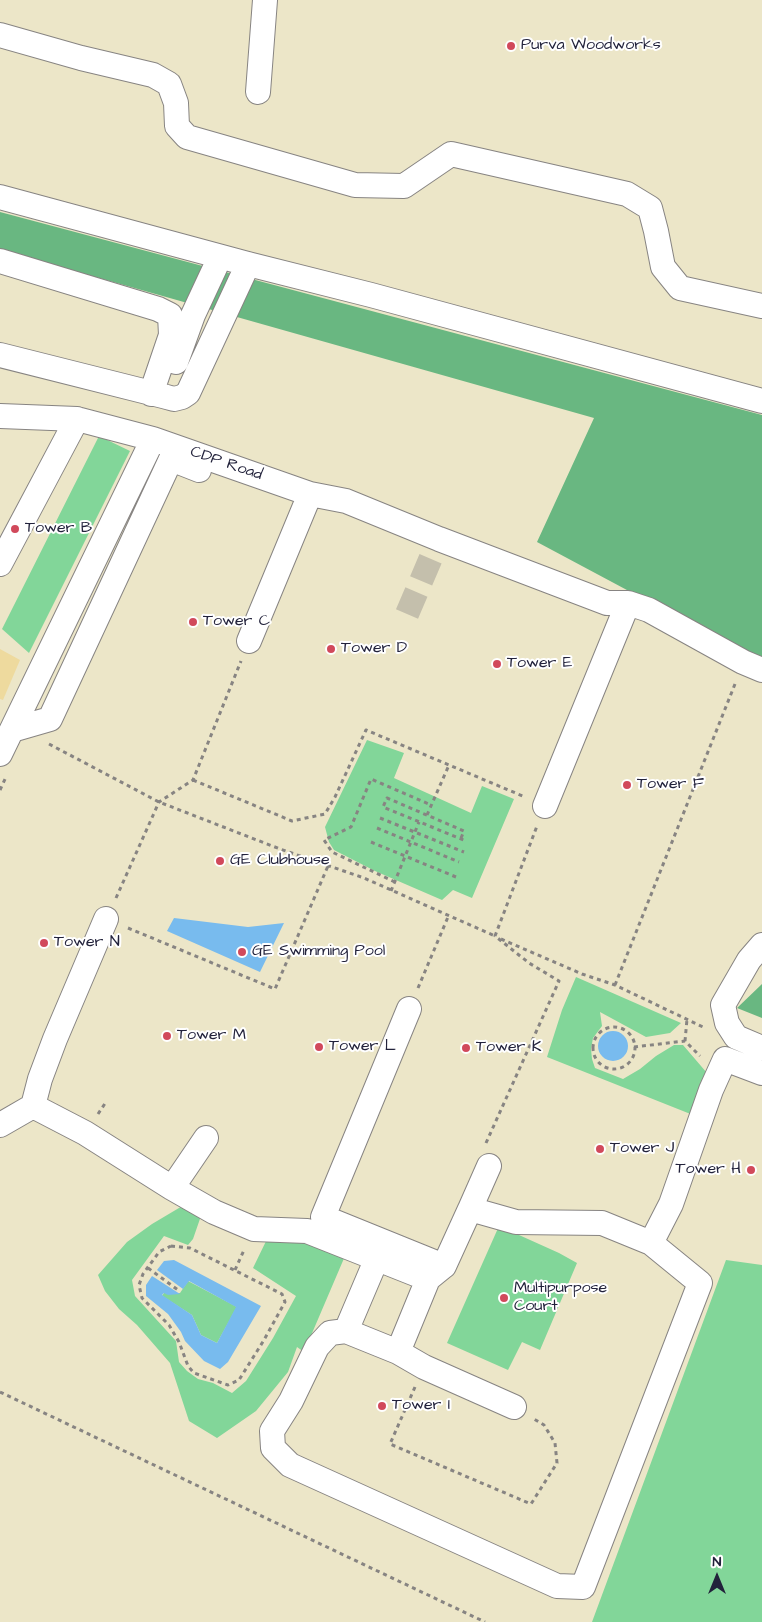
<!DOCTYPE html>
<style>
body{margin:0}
#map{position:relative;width:762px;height:1622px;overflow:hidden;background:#ece6c8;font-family:"Architects Daughter",sans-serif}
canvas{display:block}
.north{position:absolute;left:692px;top:1552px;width:50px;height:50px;-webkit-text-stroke:4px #fff;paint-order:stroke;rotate:0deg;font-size:14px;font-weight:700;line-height:20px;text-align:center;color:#22223b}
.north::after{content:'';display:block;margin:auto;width:18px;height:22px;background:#22223b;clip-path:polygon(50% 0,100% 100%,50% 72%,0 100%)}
</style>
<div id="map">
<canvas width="762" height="1622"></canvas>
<div class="north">N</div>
</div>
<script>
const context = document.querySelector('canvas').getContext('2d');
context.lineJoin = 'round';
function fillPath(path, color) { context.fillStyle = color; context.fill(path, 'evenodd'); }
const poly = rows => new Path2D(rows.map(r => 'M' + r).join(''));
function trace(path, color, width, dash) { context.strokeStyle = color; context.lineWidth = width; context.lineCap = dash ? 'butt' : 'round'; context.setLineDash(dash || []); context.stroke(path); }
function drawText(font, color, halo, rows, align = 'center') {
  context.font = font + ' "Architects Daughter",sans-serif'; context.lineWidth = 4; context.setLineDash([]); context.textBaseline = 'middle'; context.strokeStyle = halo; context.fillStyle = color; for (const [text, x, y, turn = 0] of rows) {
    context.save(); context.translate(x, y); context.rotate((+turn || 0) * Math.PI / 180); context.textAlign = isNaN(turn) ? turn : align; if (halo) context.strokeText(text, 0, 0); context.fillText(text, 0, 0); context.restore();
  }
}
const green = poly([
 [99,436,130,451,29,653,2,629],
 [367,740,404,753,394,778,471,813,482,786,514,799,472,898,453,890,442,900,375,871,334,850,329,842,325,827],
 [576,977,681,1023,670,1033,646,1037,600,1012,602,1026,593,1038,591,1049,592,1059,595,1068,623,1079,640,1069,656,1056,674,1045,683,1045,707,1073,693,1115,547,1057,562,1010],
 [184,1205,202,1213,193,1239,188,1245,164,1236,132,1280,135,1296,176,1341,179,1362,187,1371,198,1379,213,1383,232,1393,246,1381,273,1338,296,1296,253,1268,269,1235,283,1234,345,1256,304,1352,297,1347,288,1372,256,1411,217,1438,189,1421,170,1363,137,1325,119,1309,105,1291,98,1275,127,1242,152,1224],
 [499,1226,559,1253,577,1263,540,1350,522,1342,508,1370,447,1343],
 [726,1260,762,1265,762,1622,592,1622],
 [188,1281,237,1307,217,1343,201,1335,192,1315,162,1296,164,1293,180,1293]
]);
const forest = poly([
 [0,212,762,415,762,659,685,621,537,542,594,418,0,250],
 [762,984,762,1018,737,1008]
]);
const sand = poly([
 [0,649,20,660,3,700,0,699]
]);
const water = poly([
 [174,918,248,927,284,923,260,972,167,931],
 '598 1046a15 15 0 1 1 30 0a15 15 0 1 1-30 0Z',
 [174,1260,261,1306,228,1362,220,1369,204,1361,185,1341,181,1332,168,1314,146,1296,146,1285,152,1276,180,1294,168,1295,164,1293,162,1295,192,1315,201,1335,217,1343,236,1307,189,1281,183,1289,157,1270,164,1261]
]);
const minorTunnel = poly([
 [407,614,439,539]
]);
const path = poly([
 [49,744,159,802,280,849,364,878,495,936],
 [193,780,292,821,325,814,335,797,366,730,525,797],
 [0,790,6,777],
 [427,815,449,765],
 [380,818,464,852],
 [377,828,459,862],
 [461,838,464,831,387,798,383,807,466,841],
 [371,842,456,877],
 [395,882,332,852,324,840,351,827,371,779,431,805],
 [391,891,419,822],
 [116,898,159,802,193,780,241,661],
 [128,928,275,989,328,866],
 [501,939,582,974,615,985,703,1027],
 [615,985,735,684],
 [418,988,448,917],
 '593 1048a21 21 0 1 1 42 0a21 21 0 1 1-42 0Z',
 [685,1041,687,1019],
 [634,1047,685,1041,700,1056],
 [98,1114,106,1102],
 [486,1143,559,981,529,963,495,936,537,826],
 [171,1246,190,1248,282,1294,285,1302,264,1340,239,1380,228,1385,194,1373,188,1366,179,1342,169,1325,142,1298,139,1285,143,1274,159,1252,171,1246],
 [148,1268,178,1290],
 [235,1270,244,1250],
 [415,1387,390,1444,531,1504,557,1463,555,1443,544,1425,534,1419],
 [0,1392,485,1622]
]);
const minor = poly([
 [0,35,81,58,153,75,169,84,176,103,177,126,187,137,355,185,404,186,451,154,627,194,650,208,656,231,663,267,680,288,762,306],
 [258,92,265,0],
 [0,197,248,264,371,295,762,401],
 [0,261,158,309,170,315,171,335,151,394],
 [0,355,163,396,174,399,182,397,188,393,248,264],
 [176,362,193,315,220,257],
 [0,416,77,419],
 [0,564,77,419,153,439],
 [249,641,310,494],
 [12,730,50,719,171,459,199,470],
 [0,754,153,439,310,494,346,501,439,539,607,603,628,603,649,610,743,662,762,670],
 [545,806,628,603],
 [762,945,749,960,723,1005,727,1023,736,1037,762,1048],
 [409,1009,323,1217,444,1266],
 [33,1106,40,1079,55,1039,106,919],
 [0,1125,33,1106,85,1133,172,1188,214,1212,254,1229,307,1231,428,1279],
 [172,1188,206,1138],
 [470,1209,489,1166],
 [346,1331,377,1258],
 [398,1352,346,1331,330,1333,317,1347,291,1401,272,1431,273,1448,290,1465,557,1586,583,1587,700,1283,651,1243,671,1204,711,1090,725,1059,762,1073],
 [514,1407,424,1367,398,1352,428,1279,444,1266,470,1209,516,1222,602,1223,651,1243]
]);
const markers = [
 [511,46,5,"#d1495b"],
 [15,529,5,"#d1495b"],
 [193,622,5,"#d1495b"],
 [331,649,5,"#d1495b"],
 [497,664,5,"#d1495b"],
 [627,785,5,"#d1495b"],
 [220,861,5,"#d1495b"],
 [44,943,5,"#d1495b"],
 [242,952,5,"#d1495b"],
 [167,1036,5,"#d1495b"],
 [319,1047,5,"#d1495b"],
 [466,1048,5,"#d1495b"],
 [600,1149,5,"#d1495b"],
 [751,1170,5,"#d1495b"],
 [504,1298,5,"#d1495b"],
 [382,1406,5,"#d1495b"]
];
const poiNames = [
 ["Purva Woodworks",521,46],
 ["Tower B",25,529],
 ["Tower C",203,622],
 ["Tower D",341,649],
 ["Tower E",507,664],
 ["Tower F",637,785],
 ["GE Clubhouse",230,861],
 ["Tower N",54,943],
 ["GE Swimming Pool",252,952],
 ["Tower M",177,1036],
 ["Tower L",329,1047],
 ["Tower K",476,1048],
 ["Tower J",610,1149],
 ["Tower H",741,1170,"right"],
 ["Multipurpose",514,1289],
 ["Court",514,1307],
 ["Tower I",392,1406]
];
const streetNames = [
 ["CDP Road",226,464,19]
];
fillPath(green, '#82d699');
fillPath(forest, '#69b781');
fillPath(sand, '#eeda9e');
fillPath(water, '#78bbee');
trace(minorTunnel, '#c4bfac', 24, [24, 12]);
trace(minor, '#878482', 26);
trace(path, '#878482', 3, [4, 4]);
trace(minor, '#fff', 24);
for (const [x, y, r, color] of markers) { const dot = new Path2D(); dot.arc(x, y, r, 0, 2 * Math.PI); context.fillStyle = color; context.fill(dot); trace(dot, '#fff', 2); }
drawText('16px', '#22223b', '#fff', poiNames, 'left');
drawText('16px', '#22223b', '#fff', streetNames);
</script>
